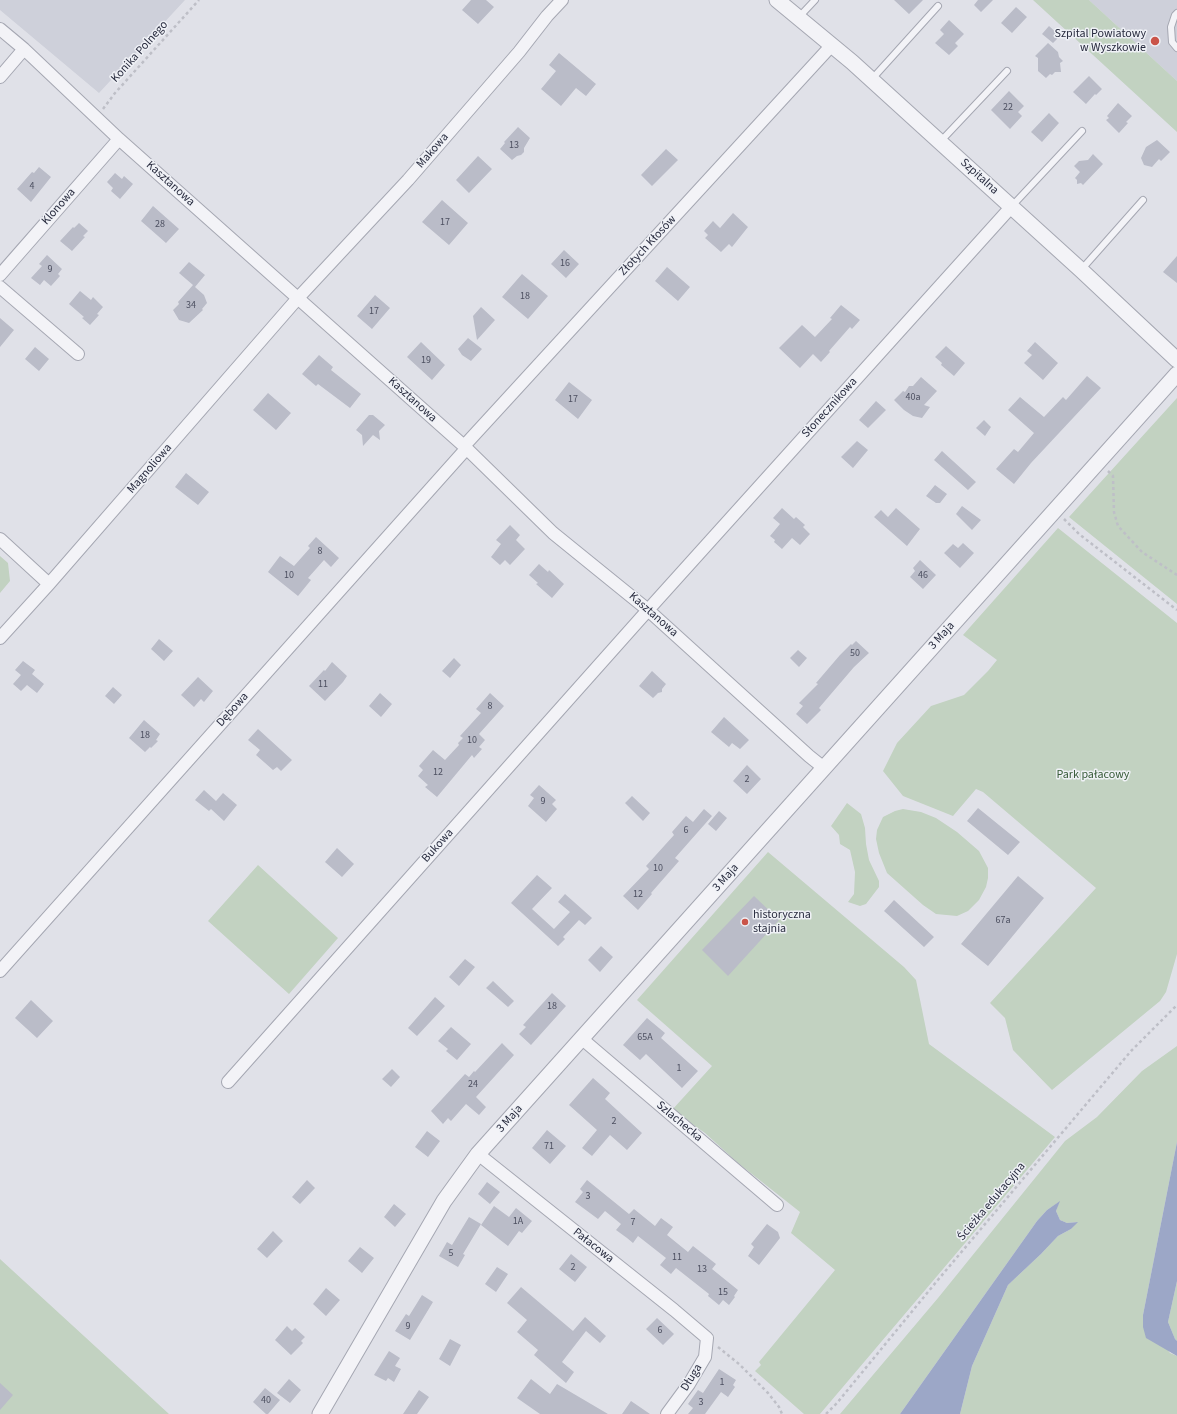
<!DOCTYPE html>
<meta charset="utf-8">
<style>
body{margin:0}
canvas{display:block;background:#e0e1e8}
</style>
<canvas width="1177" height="1414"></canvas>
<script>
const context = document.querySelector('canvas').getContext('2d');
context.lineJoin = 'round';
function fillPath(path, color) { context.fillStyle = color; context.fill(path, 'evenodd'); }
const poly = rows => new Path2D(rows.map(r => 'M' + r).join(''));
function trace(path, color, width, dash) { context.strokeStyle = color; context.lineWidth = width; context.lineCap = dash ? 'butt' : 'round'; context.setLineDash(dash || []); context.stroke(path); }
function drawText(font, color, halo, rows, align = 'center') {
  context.font = font + ' "Source Sans 3",sans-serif'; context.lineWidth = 3; context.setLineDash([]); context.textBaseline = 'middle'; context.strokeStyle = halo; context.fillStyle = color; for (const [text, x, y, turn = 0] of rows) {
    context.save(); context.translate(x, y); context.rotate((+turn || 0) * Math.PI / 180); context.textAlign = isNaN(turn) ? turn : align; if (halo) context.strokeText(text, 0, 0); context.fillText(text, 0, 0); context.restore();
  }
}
const built = poly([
 [0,0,185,0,99,93,0,10],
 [1089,0,1177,0,1177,81]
]);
const green = poly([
 [1033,0,1089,0,1177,81,1177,132],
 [1177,398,1177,604,1069,517],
 [1058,528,1177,623,1177,954,1166,992,1160,1001,1052,1090,1013,1050,1005,1018,990,1003,1096,888,983,792,976,789,953,816,903,796,883,771,897,743,931,706,964,695,988,671,997,660,963,635],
 [0,556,8,563,10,581,0,593],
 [847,803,861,814,865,828,866,844,869,860,879,881,879,887,866,904,860,906,848,902,854,894,855,872,850,850,840,844,839,835,831,826],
 [903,809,921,812,936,818,957,832,979,851,988,868,988,878,986,887,979,900,968,911,957,916,936,914,923,905,887,873,879,853,876,839,877,830,883,817,895,811],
 [768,852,904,967,916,980,929,1044,1055,1137,820,1414,804,1414,755,1371,761,1365,759,1362,835,1270,791,1233,800,1212,738,1163,705,1133,672,1110,712,1066,637,1000],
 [258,865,338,938,289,994,208,921],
 [1177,1046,1177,1142,1143,1315,1170,1353,1177,1356,1177,1414,960,1414,972,1366,1008,1285,1041,1254,1058,1236,1071,1229,1077,1222,1067,1223,1060,1220,1056,1211,1059,1202,1047,1210,1037,1221,900,1414,840,1414,938,1298,1065,1141,1097,1117,1142,1071],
 [0,1259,169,1414,0,1414],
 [1177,1281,1177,1341,1175,1339,1168,1322]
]);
const water = poly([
 [1177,1142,1177,1281,1168,1322,1175,1339,1177,1341,1177,1356,1146,1338,1143,1327,1143,1315],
 [1060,1201,1056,1211,1060,1220,1067,1223,1078,1222,1071,1229,1058,1236,1041,1254,1008,1285,972,1366,960,1414,900,1414,1037,1221,1047,1210]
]);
const building = poly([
 [471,0,486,0,494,7,478,24,462,10],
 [894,0,923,0,909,14],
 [978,0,993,0,981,12,974,5],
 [1016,7,1027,17,1012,33,1001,23],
 [949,20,964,34,955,43,958,46,949,55,935,43,944,34,940,30],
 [1049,26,1060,36,1053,43,1042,34],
 [1048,43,1058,52,1059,57,1063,61,1060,63,1061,72,1055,72,1052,75,1050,74,1046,78,1038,71,1038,58,1035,56],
 [559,53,596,84,586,96,576,88,561,106,541,89,556,71,549,65],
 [1089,76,1102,89,1096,95,1095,94,1086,104,1073,92],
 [1009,91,1024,106,1018,112,1022,116,1010,129,991,110],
 [1118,103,1132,116,1126,122,1128,123,1119,133,1106,120,1109,118,1107,116],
 [1049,113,1059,123,1042,142,1031,132],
 [518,127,530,138,524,148,524,152,521,155,517,156,512,160,500,149,505,143,504,142],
 [1157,140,1170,152,1161,161,1159,159,1152,167,1144,165,1141,158,1146,147],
 [666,149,678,160,652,186,641,175],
 [1093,154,1103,164,1083,185,1081,183,1077,184,1077,180,1075,178,1080,172,1074,166,1079,161,1088,160],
 [478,156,492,169,469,193,456,180],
 [39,167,51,177,31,202,17,189,32,172,34,173],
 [115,173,122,179,124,176,133,184,120,199,111,191,113,188,107,182],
 [442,200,468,223,449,245,422,222],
 [153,206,179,229,166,243,141,221],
 [733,213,748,227,732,247,729,244,721,252,705,238,708,235,704,231,713,221,720,228],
 [79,223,88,231,83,236,85,237,72,251,60,241,73,227,74,228],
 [564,250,579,264,566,278,551,264],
 [47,255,62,269,58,274,60,276,51,286,44,280,40,285,31,278,42,266,39,264],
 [1177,256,1177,283,1163,272],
 [189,262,205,275,195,287,204,295,207,303,202,309,203,310,189,323,179,320,173,310,179,304,178,302,193,285,179,273],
 [667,267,690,287,678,301,655,281],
 [522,274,548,296,528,319,502,297],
 [80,291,91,300,93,297,103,307,97,314,99,315,90,325,82,318,84,317,69,304],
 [375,295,390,308,372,329,357,316],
 [841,305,860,320,852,329,850,327,829,351,830,352,821,362,813,354,800,368,779,348,802,325,815,337,832,319,830,318],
 [481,307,495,320,477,340,473,316],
 [0,318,14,330,0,347],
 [468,338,482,349,471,361,462,355,458,349],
 [421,342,445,365,432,380,407,357],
 [1035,342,1058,363,1043,380,1024,363,1032,355,1027,351],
 [946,346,965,363,954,376,941,365,942,363,935,357],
 [35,347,49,359,39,371,25,359],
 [319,355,333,367,331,370,361,394,350,408,318,384,316,386,302,374],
 [1087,376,1101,388,1031,463,1014,484,996,469,1014,449,1018,452,1034,433,1008,410,1020,397,1044,417,1063,397,1066,400],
 [921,377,937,391,924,405,930,407,922,418,913,416,904,410,894,400,903,391,905,392,909,386,913,386],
 [569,382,592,400,578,419,555,400],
 [268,393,291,413,276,430,253,410],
 [876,401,886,410,868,428,859,420],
 [369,415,373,415,385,425,379,431,380,440,373,435,363,446,362,435,356,430],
 [984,420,991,427,985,436,976,428],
 [857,441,868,450,853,468,841,457],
 [942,451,976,482,968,490,934,460],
 [186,473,209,492,198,505,175,487],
 [935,485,947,494,940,503,936,503,926,496],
 [962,506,981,520,972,530,956,514],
 [782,508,794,519,796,517,805,525,803,527,810,534,800,545,792,538,782,549,774,542,775,540,770,536,780,524,773,518],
 [896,508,920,529,907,546,874,517,881,510,888,517],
 [510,525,520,535,516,540,525,549,510,565,505,560,500,565,491,557,501,544,496,540],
 [316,537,339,558,331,567,324,560,308,578,311,580,298,596,268,572,280,556,294,566,310,548,308,546],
 [963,543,974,553,960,568,944,553,953,544,958,548],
 [920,560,936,575,923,589,910,577,915,571,913,568],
 [539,564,548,572,549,570,564,584,552,598,536,584,538,583,529,575],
 [159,639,173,651,164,661,151,649],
 [856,641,869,653,854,667,819,708,821,710,807,724,796,714,803,706,799,703,818,684,816,683,840,655,851,644,852,645],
 [798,650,807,658,799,667,790,658],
 [454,658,461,665,450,678,442,671],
 [23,661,35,670,32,674,44,684,37,693,27,685,21,691,13,684,21,675,15,670],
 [332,662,347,676,343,682,325,701,309,686,324,670,325,671],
 [652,671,666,684,662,689,662,692,658,693,653,698,639,686],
 [198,677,213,691,204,702,201,699,194,707,181,695],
 [113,687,122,695,114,704,105,696],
 [380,693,392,704,381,717,369,706],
 [490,693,504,706,479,734,485,740,479,747,482,749,474,758,472,755,437,797,425,787,428,785,418,776,423,770,419,766,433,750,445,760,459,745,458,743,463,738,460,736,481,713,476,709],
 [724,717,749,740,740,749,732,743,729,747,711,732],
 [144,720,160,734,156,740,158,741,151,748,150,747,145,752,129,738],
 [258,729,292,760,281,771,277,767,273,770,256,755,260,750,248,740],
 [747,765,761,779,747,794,733,781],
 [539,785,556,800,552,804,557,809,546,822,528,806,534,798,530,795],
 [204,790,216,801,223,793,237,805,224,821,211,809,209,811,195,800],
 [632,796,650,813,643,821,625,803],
 [978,808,1020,842,1008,855,967,821],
 [704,809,712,816,675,858,679,861,651,893,652,894,638,910,623,896,649,869,646,866,674,835,672,832,686,816,693,822],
 [719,811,727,818,716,831,708,824],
 [337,848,354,864,342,877,325,862],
 [537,875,552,888,532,909,554,929,570,912,558,902,565,894,592,918,585,925,579,920,563,937,565,939,558,946,511,903],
 [1018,876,1044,898,988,966,961,944],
 [754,896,779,920,728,976,702,950],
 [894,900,934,937,924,947,884,911],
 [601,946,613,957,600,972,588,960],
 [465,959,475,967,459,986,449,977],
 [493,981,514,1001,508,1007,486,988],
 [552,993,566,1006,531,1045,519,1034,526,1027,523,1025],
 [435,997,445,1006,417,1036,408,1028],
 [31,1000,53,1021,37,1038,15,1018],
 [647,1018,665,1033,661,1038,698,1071,682,1088,646,1054,640,1060,623,1045],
 [451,1027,471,1044,457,1060,446,1051,448,1049,438,1041],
 [502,1043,514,1055,476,1097,486,1107,479,1115,466,1104,451,1121,448,1118,443,1124,431,1111,465,1074,469,1077,474,1071,475,1072],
 [392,1069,400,1077,391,1087,382,1079],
 [593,1078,610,1093,605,1099,642,1133,627,1150,610,1135,592,1156,582,1148,597,1130,569,1105],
 [547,1130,566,1146,550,1164,532,1148],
 [427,1131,440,1141,428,1157,415,1147],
 [307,1180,315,1188,300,1204,292,1197],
 [587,1180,629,1214,634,1209,655,1226,661,1218,673,1227,667,1235,688,1252,693,1246,716,1264,712,1269,738,1290,734,1296,735,1297,729,1305,723,1300,719,1305,708,1296,709,1294,676,1268,671,1274,660,1265,666,1258,638,1236,633,1243,627,1238,616,1230,621,1224,605,1211,598,1219,575,1202,583,1192,580,1189],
 [487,1182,500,1192,490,1204,478,1194],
 [394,1204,406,1214,395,1227,384,1217],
 [494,1206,509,1217,516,1208,532,1221,522,1233,519,1231,508,1246,481,1225],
 [469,1217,481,1224,463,1254,465,1255,458,1267,439,1256,447,1242,452,1245],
 [767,1224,778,1232,780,1238,759,1265,748,1256,754,1247,751,1244],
 [273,1231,283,1241,267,1258,257,1249],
 [360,1247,374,1258,362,1273,348,1261],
 [571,1254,587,1267,575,1282,559,1269],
 [497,1267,508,1274,496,1292,485,1284],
 [521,1287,573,1331,585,1317,606,1336,600,1343,586,1331,562,1362,574,1372,566,1383,534,1355,538,1350,517,1332,527,1320,507,1303],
 [326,1288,340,1300,326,1316,313,1304],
 [422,1295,433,1302,410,1340,395,1331,406,1314,409,1316],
 [657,1318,674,1334,663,1345,646,1329],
 [287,1326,292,1331,295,1328,305,1337,301,1341,303,1343,291,1355,275,1340],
 [450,1339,461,1345,450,1366,439,1359],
 [389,1351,400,1358,395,1366,401,1369,394,1382,388,1378,386,1381,374,1375],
 [719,1369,736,1380,733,1385,735,1387,728,1397,721,1392,705,1414,688,1414,693,1408,688,1404,698,1390,703,1393],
 [289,1379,301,1390,290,1403,277,1393],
 [531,1379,550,1394,557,1384,608,1414,540,1414,517,1398],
 [0,1383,13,1395,0,1410],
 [265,1388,280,1400,268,1414,266,1414,253,1402],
 [419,1390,429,1397,417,1414,403,1414],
 [631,1401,650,1414,622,1414]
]);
const path = poly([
 [103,109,115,93,199,0],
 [1108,471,1113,476,1114,512,1118,526,1142,552,1177,575],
 [1064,519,1079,534,1177,610],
 [718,1347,739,1364,768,1393,779,1407,782,1414],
 [826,1414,837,1403,937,1281,1131,1051,1177,1005]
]);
const service = poly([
 [1177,13,1175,15,1171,27,1172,42,1177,48],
 [799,17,815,0],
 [872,79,938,6],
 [940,142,1007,71],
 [1012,206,1082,131],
 [1081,270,1143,200]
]);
const minor = poly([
 [0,29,24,49,119,139,464,446,553,533,648,610,809,756,824,768],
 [0,77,24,49],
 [0,275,119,139],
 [0,287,78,354],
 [464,446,831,46],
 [0,539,49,584],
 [0,638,49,584,298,298,408,180,519,52,547,16,562,0],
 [0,971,466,449],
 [581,1038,777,1205],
 [228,1082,648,610,1012,206],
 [478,1154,674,1310,707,1338,705,1357,689,1384,667,1414]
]);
const tertiary = poly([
 [777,0,852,62,940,142,1081,270,1177,360],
 [320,1414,444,1201,478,1154,1177,374]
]);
const markers = [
 [1155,41,5,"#ca5449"],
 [745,922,4,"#ca5449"]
];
const numberNames = [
 ["22",1008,108],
 ["13",514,146],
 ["4",32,187],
 ["17",445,223],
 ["28",160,225],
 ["16",565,264],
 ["9",50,270],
 ["18",525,297],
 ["34",191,306],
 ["17",374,312],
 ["19",426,361],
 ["40a",913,398],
 ["17",573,400],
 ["8",320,552],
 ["10",289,576],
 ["46",923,576],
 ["50",855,654],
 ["11",323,685],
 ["8",490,707],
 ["18",145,736],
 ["10",472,741],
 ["12",438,773],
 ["2",747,780],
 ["9",543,802],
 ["6",686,831],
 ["10",658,869],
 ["12",638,895],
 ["67a",1003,921],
 ["18",552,1007],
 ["65A",645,1038],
 ["1",679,1069],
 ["24",473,1085],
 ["2",614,1122],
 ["71",549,1147],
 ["3",588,1197],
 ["1A",518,1222],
 ["7",633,1223],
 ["5",451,1254],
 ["11",677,1258],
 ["2",573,1268],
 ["13",702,1270],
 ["15",723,1293],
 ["9",408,1327],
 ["6",660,1331],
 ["1",722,1383],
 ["40",266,1401],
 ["3",701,1403]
];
const poiNames = [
 ["Szpital Powiatowy",1146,34],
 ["w Wyszkowie",1146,48],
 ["historyczna",753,915,"left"],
 ["stajnia",753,929,"left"]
];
const streetNames = [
 ["Konika Polnego",140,52,-48],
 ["Makowa",433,151,-49],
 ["Szpitalna",979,177,42],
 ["Kasztanowa",170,184,42],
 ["Klonowa",59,207,-49],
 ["Złotych Kłosów",648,246,-47],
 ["Kasztanowa",412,400,42],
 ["Słonecznikowa",830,408,-48],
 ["Magnoliowa",150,469,-49],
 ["Kasztanowa",653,615,41],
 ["3 Maja",942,636,-48],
 ["Dębowa",233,710,-48],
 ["Bukowa",438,846,-48],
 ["3 Maja",726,878,-48],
 ["3 Maja",510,1119,-48],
 ["Szlachecka",679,1122,40],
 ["Ścieżka edukacyjna",992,1202,-50],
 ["Pałacowa",593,1246,38],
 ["Długa",692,1378,-58]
];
const parkNames = [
 ["Park pałacowy",1093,775]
];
fillPath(built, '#ced0da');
fillPath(green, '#c2d2c1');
fillPath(water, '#9ca7c7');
fillPath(building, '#babcc8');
trace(service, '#a5a7b2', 8);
trace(minor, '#a5a7b2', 14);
trace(tertiary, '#a5a7b2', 17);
trace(path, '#bebfc7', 2.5, [3, 3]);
trace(service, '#f3f3f7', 6);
trace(minor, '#f3f3f7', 12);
trace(tertiary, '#f3f3f7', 15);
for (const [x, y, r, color] of markers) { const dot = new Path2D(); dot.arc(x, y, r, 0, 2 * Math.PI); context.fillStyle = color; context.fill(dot); trace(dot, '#eff1f6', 1.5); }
drawText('10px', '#4d5061', null, numberNames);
drawText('12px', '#292c3f', '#eff1f6', poiNames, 'right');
drawText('12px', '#292c3f', '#eff1f6', streetNames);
drawText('12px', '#375b38', '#eff1f6', parkNames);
</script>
